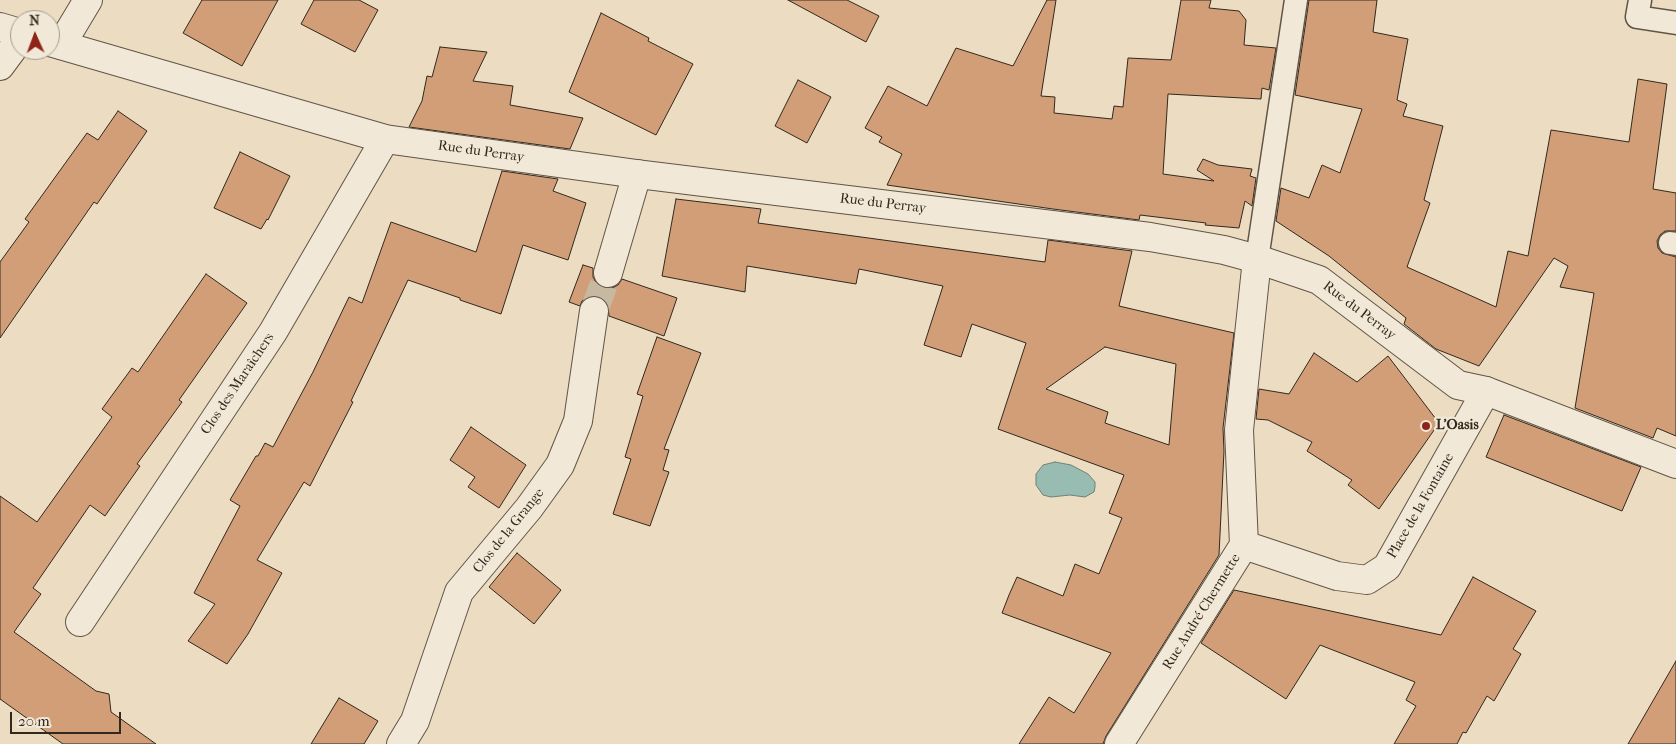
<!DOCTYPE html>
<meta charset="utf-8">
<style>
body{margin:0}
#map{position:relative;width:1676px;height:744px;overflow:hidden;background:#ebdcc2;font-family:"IM FELL French Canon",serif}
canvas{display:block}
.north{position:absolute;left:10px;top:10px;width:50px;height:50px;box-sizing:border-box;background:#f2e8d7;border:1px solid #a59b8d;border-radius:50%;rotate:358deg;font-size:14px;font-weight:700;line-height:20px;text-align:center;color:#32281e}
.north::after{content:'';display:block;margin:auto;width:18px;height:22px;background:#8f2418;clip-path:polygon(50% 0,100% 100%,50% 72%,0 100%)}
.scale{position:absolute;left:10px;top:712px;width:111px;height:22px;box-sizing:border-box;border:2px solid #32281e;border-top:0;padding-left:6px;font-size:15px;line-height:18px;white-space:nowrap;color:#32281e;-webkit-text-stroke:4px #f2e8d7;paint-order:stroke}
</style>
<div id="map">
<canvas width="1676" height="744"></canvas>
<div class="north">N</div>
<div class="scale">20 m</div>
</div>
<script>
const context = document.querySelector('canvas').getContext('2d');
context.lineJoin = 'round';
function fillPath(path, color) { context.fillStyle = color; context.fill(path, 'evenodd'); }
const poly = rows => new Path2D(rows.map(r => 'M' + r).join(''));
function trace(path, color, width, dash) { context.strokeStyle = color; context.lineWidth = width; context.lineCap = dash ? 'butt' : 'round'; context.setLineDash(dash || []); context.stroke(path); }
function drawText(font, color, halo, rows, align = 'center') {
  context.font = font + ' "IM FELL French Canon",serif'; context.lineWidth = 4.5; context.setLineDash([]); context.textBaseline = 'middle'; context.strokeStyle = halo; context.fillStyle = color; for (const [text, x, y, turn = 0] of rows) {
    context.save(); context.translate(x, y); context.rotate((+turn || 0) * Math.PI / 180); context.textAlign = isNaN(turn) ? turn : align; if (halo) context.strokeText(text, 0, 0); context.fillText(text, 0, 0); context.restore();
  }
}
const water = poly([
 [1055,462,1071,465,1088,474,1095,482,1095,487,1094,492,1085,497,1070,495,1051,497,1043,495,1036,485,1036,474,1043,465,1055,462]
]);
const building = poly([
 [202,0,278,0,242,66,183,33,202,0],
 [314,0,359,0,378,10,355,52,301,24,314,0],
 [788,0,847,0,879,16,866,42,788,0],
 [1047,0,1056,0,1041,96,1055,97,1054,113,1112,119,1114,106,1123,107,1128,58,1171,60,1181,0,1211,0,1209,8,1239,11,1246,20,1244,45,1276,48,1269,90,1262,88,1261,99,1168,94,1163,174,1214,181,1197,170,1203,159,1218,165,1252,169,1250,176,1256,178,1252,206,1245,201,1239,228,1205,225,1206,223,1140,215,1139,220,1053,209,887,185,902,154,879,142,882,137,865,128,888,86,927,106,956,48,1013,66,1047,0],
 [1309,0,1377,0,1373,32,1408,39,1397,100,1407,104,1403,116,1443,126,1424,200,1430,203,1407,267,1496,307,1508,251,1528,256,1551,130,1629,142,1638,79,1667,84,1653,189,1676,193,1676,231,1665,231,1660,235,1657,241,1658,248,1662,253,1676,257,1676,436,1657,428,1653,438,1575,408,1594,293,1560,287,1568,266,1554,258,1479,366,1436,349,1404,324,1406,318,1329,256,1276,221,1281,188,1309,198,1322,165,1340,173,1362,109,1295,95,1309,0],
 [601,13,649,38,648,41,693,64,656,135,569,92,601,13],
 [440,47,487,52,473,81,513,86,510,105,583,118,570,149,409,127,422,101,427,76,432,77,440,47],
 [798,80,831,97,807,143,775,126,798,80],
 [118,111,147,131,97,204,94,202,0,338,0,262,29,222,25,219,87,133,98,140,118,111],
 [240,152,290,176,268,220,267,219,261,229,214,208,240,152],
 [502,171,558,179,553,191,586,203,568,260,523,245,501,314,460,300,460,298,408,280,351,401,353,402,310,486,304,482,257,560,282,573,248,634,227,664,188,641,215,604,194,593,240,506,230,500,256,456,258,456,265,443,273,447,313,372,349,297,362,303,391,222,476,252,502,171],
 [676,199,761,209,758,223,1045,262,1048,240,1132,251,1119,306,1234,333,1223,428,1224,451,1219,555,1106,736,1103,744,1019,744,1049,697,1074,713,1111,653,1002,613,1009,595,1017,577,1063,596,1075,564,1099,574,1122,518,1109,513,1124,475,998,429,1026,343,972,324,961,357,924,345,943,286,859,269,856,284,747,266,745,292,662,276,676,199],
 [1105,347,1176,364,1169,445,1105,423,1108,412,1046,389,1105,347],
 [583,265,593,268,593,277,597,284,603,288,612,288,618,285,622,279,677,298,664,336,609,316,608,305,604,299,597,296,588,297,582,301,580,306,569,302,583,265],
 [206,274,247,303,179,400,182,402,137,464,140,466,105,516,90,505,33,588,41,594,14,632,96,691,109,694,111,712,156,744,63,744,0,699,0,496,37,522,112,417,102,409,132,368,138,372,206,274],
 [657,337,701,353,664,449,669,450,663,470,669,472,650,526,613,514,631,459,625,457,643,396,637,394,657,337],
 [1314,353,1357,382,1388,356,1439,423,1379,509,1348,485,1352,480,1307,451,1312,442,1268,420,1256,419,1259,389,1289,394,1314,353],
 [1504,415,1641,467,1622,511,1486,457,1504,415],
 [471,427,526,465,499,508,468,487,475,477,450,460,471,427],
 [517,553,561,590,534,624,489,587,517,553],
 [1473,577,1536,611,1513,649,1521,654,1494,701,1487,696,1466,733,1463,732,1457,744,1394,744,1416,706,1406,700,1415,682,1320,645,1286,699,1201,643,1234,590,1441,635,1473,577],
 [1676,661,1676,744,1628,744,1676,661],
 [339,698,378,721,364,744,311,744,339,698]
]);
const minorTunnel = poly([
 [594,311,608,273]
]);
const service = poly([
 [1640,0,1637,17,1676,23],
 [1670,243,1676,244],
 [1257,259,1296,0]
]);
const minor = poly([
 [61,45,88,0],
 [0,66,20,39],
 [608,273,637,174],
 [1244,545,1337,576,1367,580,1387,567,1486,391],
 [80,622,273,332,385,139],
 [401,744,415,721,459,592,529,508,560,465,578,421,594,311],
 [1119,744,1244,545,1239,430,1257,259]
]);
const tertiary = poly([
 [0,27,20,33],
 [50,42,385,139,637,174,1150,237,1224,250,1257,259,1319,280,1458,385,1486,391,1676,464]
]);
const markers = [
 [1426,426,5,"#8f2418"]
];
const streetNames = [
 ["Rue du Perray",481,152,8],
 ["Rue du Perray",883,204,7],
 ["Rue du Perray",1359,311,37],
 ["Clos des Maraîchers",238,384,-56],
 ["Place de la Fontaine",1421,506,-60],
 ["Clos de la Grange",509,531,-51],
 ["Rue André Chermette",1202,612,-58]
];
const poiNames = [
 ["L’Oasis",1436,426]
];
fillPath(water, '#98bcb2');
trace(water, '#6f8177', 1);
fillPath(building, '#d29e78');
trace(building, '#32281e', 1);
trace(minorTunnel, '#c6b8a1', 28, [28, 14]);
trace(service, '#605547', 25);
trace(minor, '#605547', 30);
trace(tertiary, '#605547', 30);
trace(service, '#f2e8d7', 22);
trace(minor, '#f2e8d7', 28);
trace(tertiary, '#f2e8d7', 28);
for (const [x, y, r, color] of markers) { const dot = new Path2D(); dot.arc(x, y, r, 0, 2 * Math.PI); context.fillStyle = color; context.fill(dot); trace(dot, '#f2e8d7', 2); }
drawText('14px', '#32281e', '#f2e8d7', streetNames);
drawText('bold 14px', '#32281e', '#f2e8d7', poiNames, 'left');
</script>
